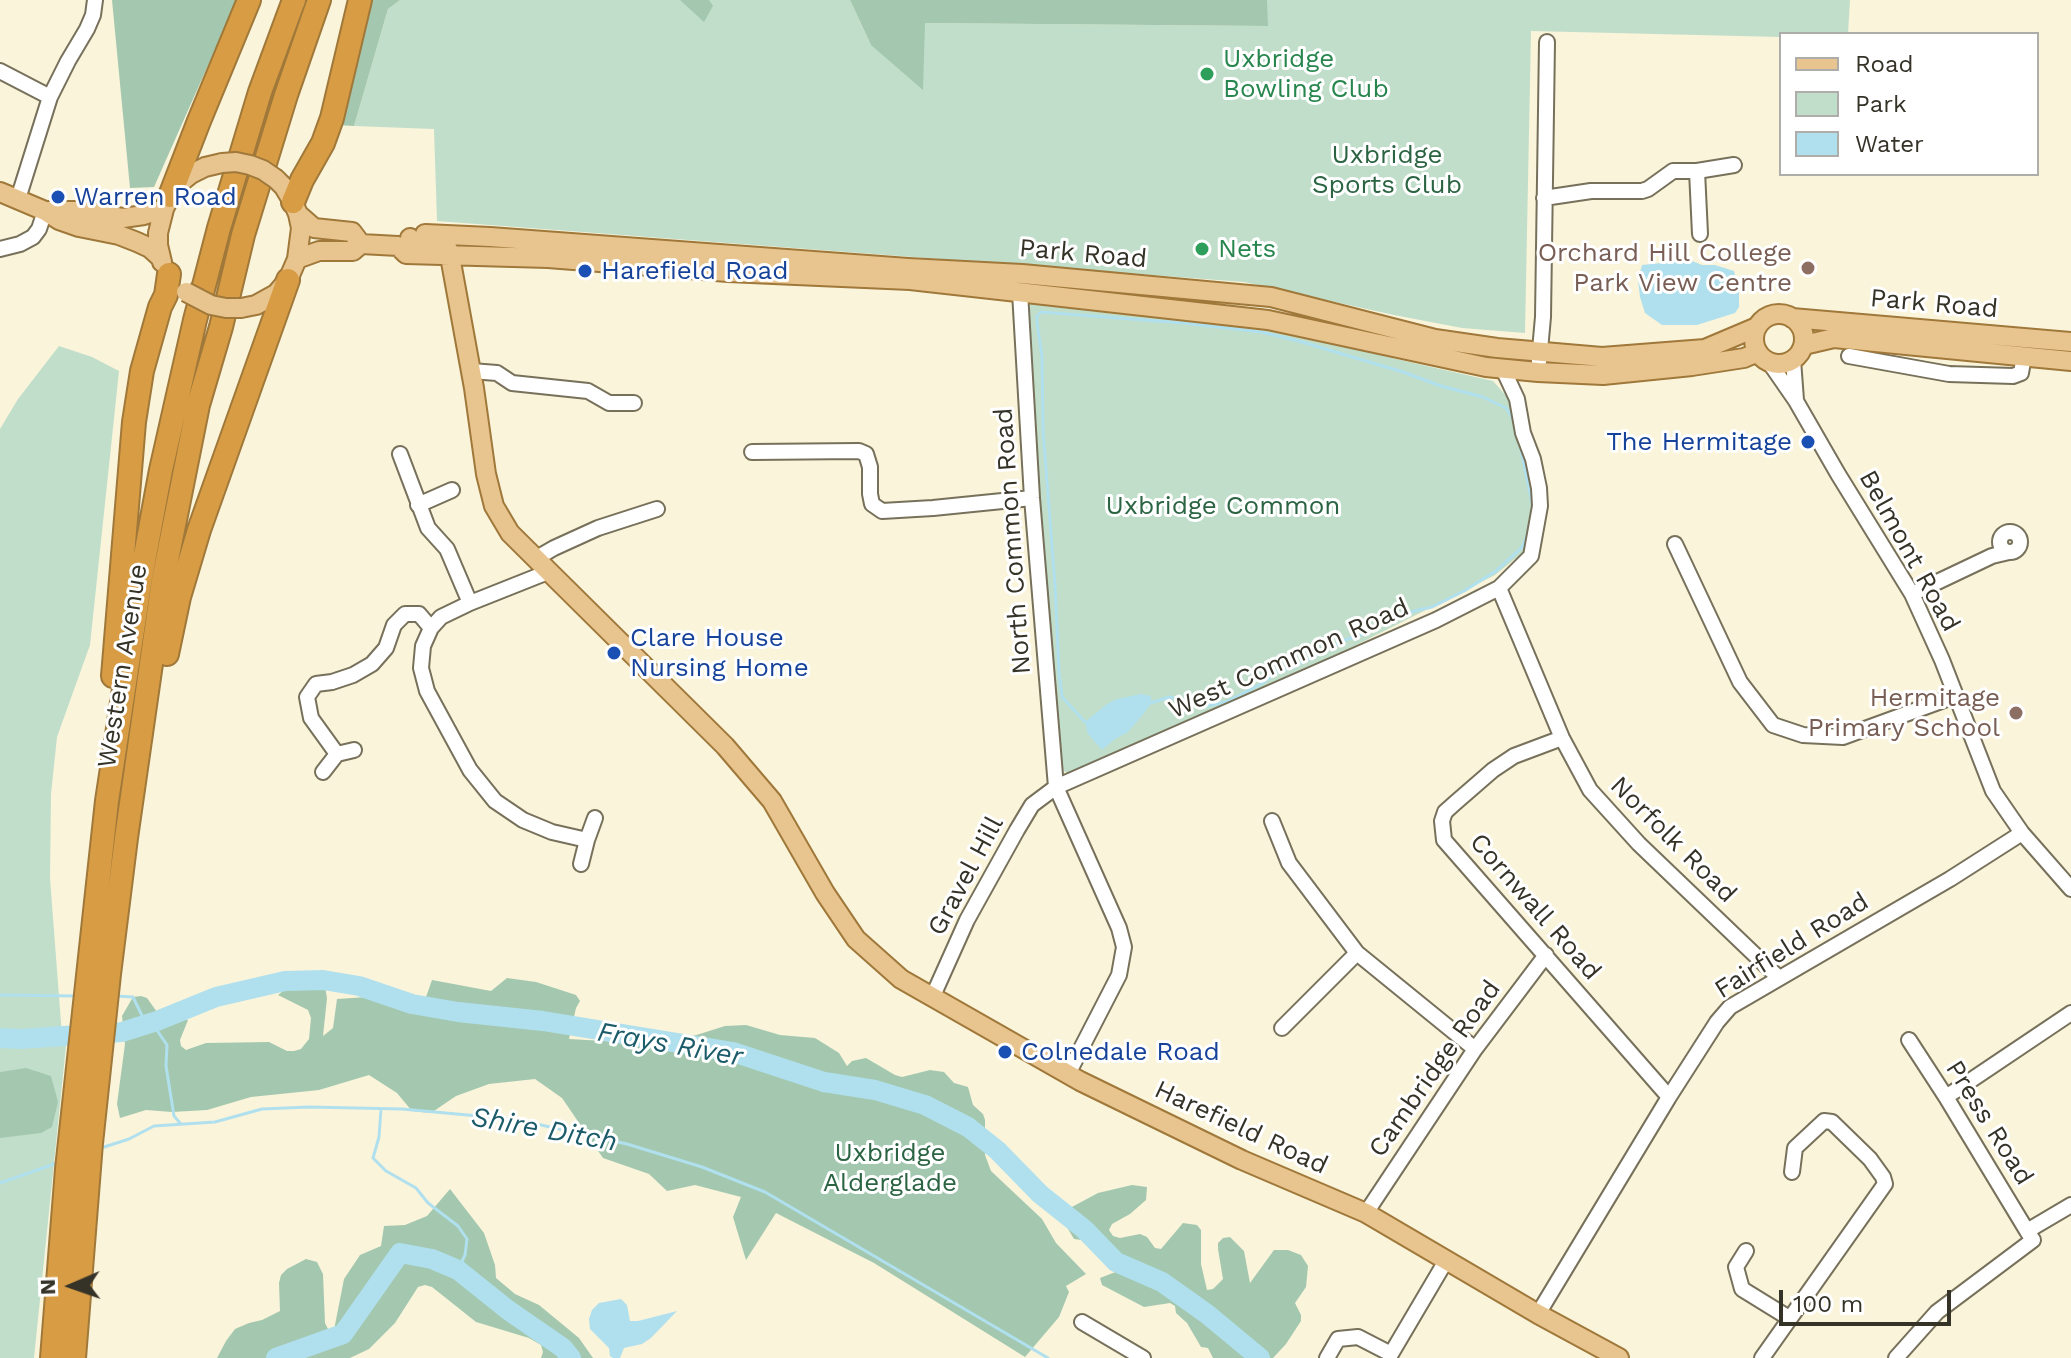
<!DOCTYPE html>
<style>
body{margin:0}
#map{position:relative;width:2071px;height:1358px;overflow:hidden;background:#faf4db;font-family:"Work Sans",sans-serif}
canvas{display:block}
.legend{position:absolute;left:1779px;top:32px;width:260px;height:144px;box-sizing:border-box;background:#fff;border:2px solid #aeada9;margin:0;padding:10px 14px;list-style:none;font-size:24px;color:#353228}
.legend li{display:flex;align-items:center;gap:16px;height:40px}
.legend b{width:40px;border:2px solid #aeada9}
.north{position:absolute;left:32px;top:1246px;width:80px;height:80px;-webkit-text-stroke:6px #fff;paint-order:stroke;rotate:268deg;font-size:22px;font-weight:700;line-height:32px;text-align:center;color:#353228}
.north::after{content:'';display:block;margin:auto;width:28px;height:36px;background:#353228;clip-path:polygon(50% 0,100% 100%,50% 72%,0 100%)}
.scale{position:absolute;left:1779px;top:1290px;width:172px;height:36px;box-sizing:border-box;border:4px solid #353228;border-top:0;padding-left:10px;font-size:24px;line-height:28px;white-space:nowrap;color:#353228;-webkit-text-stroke:6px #fff;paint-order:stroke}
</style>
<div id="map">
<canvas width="2071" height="1358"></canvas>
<ul class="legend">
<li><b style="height:10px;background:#e8c48f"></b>Road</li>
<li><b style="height:22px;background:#c1deca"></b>Park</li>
<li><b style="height:22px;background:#b0e0ee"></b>Water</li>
</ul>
<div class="north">N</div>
<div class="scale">100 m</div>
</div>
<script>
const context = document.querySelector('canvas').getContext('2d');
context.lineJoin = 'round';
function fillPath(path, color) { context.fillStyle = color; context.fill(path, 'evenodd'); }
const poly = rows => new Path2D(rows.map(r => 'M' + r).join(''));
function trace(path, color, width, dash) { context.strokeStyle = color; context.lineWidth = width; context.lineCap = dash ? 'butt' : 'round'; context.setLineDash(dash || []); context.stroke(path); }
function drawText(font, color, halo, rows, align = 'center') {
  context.font = font + ' "Work Sans",sans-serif'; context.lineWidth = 6; context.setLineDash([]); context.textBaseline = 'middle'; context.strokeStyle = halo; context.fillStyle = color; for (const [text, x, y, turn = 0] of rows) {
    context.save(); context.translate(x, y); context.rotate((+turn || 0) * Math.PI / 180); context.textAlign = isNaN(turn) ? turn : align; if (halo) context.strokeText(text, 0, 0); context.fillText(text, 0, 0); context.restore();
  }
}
const green = poly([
 [400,0,850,0,871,45,924,23,1267,26,1267,0,1850,0,1848,34,1781,34,1781,37,1531,31,1525,333,1462,328,1394,315,1244,282,437,221,434,129,354,126,388,9],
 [1034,300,1265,325,1396,359,1493,381,1511,401,1539,488,1526,550,1495,575,1303,672,1075,774,1065,772,1058,763,1033,424,1028,305],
 [59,346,92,357,119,371,90,645,57,737,51,794,50,878,62,1036,67,1036,34,1358,0,1358,0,429,18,399]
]);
const forest = poly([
 [112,0,237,0,154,187,130,188],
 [373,0,400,0,388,9,354,126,337,125],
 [680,0,709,0,713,6,704,22],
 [850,0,1267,0,1268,26,925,23,923,90,871,45],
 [315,977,325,986,327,998,323,1036,333,1028,337,999,367,997,403,1011,420,1014,432,980,491,991,507,978,536,982,576,995,580,1001,576,1008,569,1039,622,1042,687,1038,725,1026,746,1025,780,1035,815,1038,839,1053,847,1066,852,1061,866,1058,895,1075,902,1077,930,1070,944,1072,954,1083,968,1087,973,1105,983,1114,985,1120,985,1155,991,1171,1042,1219,1056,1243,1086,1274,1066,1286,1069,1292,1059,1317,1025,1357,874,1263,776,1213,746,1260,733,1217,741,1197,695,1185,667,1191,649,1174,603,1158,562,1098,535,1079,489,1084,456,1096,431,1113,412,1111,397,1093,369,1075,319,1090,251,1097,207,1110,172,1112,146,1110,120,1118,117,1104,125,1044,122,1016,133,997,141,996,147,998,162,1019,175,1015,188,1020,180,1040,181,1046,186,1050,206,1043,269,1042,287,1051,294,1051,301,1049,309,1039,311,1018,308,1010,278,995,289,986],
 [26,1068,51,1076,58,1102,52,1127,41,1133,0,1138,0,1072],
 [1132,1185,1147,1187,1146,1200,1130,1214,1112,1224,1109,1230,1113,1236,1120,1238,1140,1234,1147,1237,1155,1248,1161,1249,1183,1223,1197,1225,1201,1230,1201,1264,1207,1290,1213,1289,1223,1279,1218,1249,1218,1243,1223,1238,1230,1237,1244,1251,1250,1283,1274,1250,1288,1250,1301,1255,1308,1266,1306,1287,1295,1303,1301,1315,1301,1321,1286,1344,1273,1358,1213,1358,1208,1348,1201,1347,1187,1323,1176,1313,1175,1306,1170,1303,1144,1307,1102,1285,1100,1278,1118,1271,1117,1258,1113,1253,1089,1241,1074,1239,1064,1222,1070,1208,1098,1193],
 [450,1189,484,1233,495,1265,496,1278,515,1294,539,1305,579,1338,593,1358,541,1358,543,1352,541,1345,529,1338,476,1322,432,1287,425,1285,418,1287,395,1323,369,1349,350,1358,217,1358,226,1341,235,1329,249,1323,262,1320,280,1311,279,1283,281,1275,287,1269,306,1259,317,1262,323,1274,325,1323,328,1329,334,1330,344,1279,360,1255,381,1246,384,1226,405,1225,427,1216]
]);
const water = poly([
 [1690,260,1702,265,1715,265,1734,271,1739,289,1739,307,1735,313,1697,325,1662,325,1645,313,1640,297,1638,280,1642,265],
 [1141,694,1151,696,1151,703,1145,712,1128,732,1115,739,1102,750,1088,734,1085,722,1107,704,1117,699],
 [621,1299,627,1305,630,1321,638,1321,677,1311,651,1338,642,1344,624,1348,620,1358,613,1358,610,1356,609,1348,590,1329,589,1319,592,1310,599,1303]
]);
const stream = poly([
 [1520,445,1533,508],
 [1151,703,1169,697,1207,706,1226,702,1261,684,1277,672,1294,667,1345,640,1363,634,1380,624,1414,611,1432,607,1464,591,1496,571,1518,551,1522,547,1529,531],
 [1085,722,1062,697,1059,672,1055,585,1043,430,1042,357,1037,323,1037,316,1041,312,1183,323,1261,332,1302,342,1403,372,1441,386,1483,397,1506,408,1515,422],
 [0,995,76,996],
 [116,996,133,997,146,1024],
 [152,1023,167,1045,166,1066,174,1116,180,1123],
 [381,1109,379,1137,373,1158,386,1171,416,1188,428,1203,458,1226,467,1239,465,1255,458,1270],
 [98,1149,129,1139,154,1126,215,1122,262,1109,309,1107,402,1109,511,1119,532,1123,627,1144,702,1167,765,1192,1048,1358],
 [0,1183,60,1162]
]);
const river = poly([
 [0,1038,20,1039,122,1032,157,1021,216,997,285,981,323,980,359,986,412,1004,458,1012,543,1021,733,1052,824,1082,875,1090,925,1105,968,1127,997,1150,1040,1194,1084,1229,1116,1262,1162,1282,1207,1314,1260,1358],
 [276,1358,343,1334,400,1253,432,1259,458,1270,508,1310,563,1348,571,1358]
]);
const minor = poly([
 [0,71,50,97],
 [1697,171,1734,165],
 [1544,198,1591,191,1642,191,1648,189,1673,171,1697,171,1700,234],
 [18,199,50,97,68,61,87,29,93,15,95,0],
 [0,249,20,244,33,237,39,229,45,211],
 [1020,292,1032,498,1056,787,1119,928,1124,947,1119,975,1068,1074],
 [1849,356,1949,374,2013,376,2021,373,2024,356],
 [1793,360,1796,400],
 [1769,362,1796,401,1838,474,1912,594,1942,660,1993,791,2022,833,2071,889],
 [471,371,497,373,512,383,588,391,609,403,634,403],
 [1538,372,1543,317,1547,42],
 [752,452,859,451,866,454,870,467,870,494,872,504,882,511,933,508,1032,498],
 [400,454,428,528,447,549,470,603],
 [418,505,452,490],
 '2000 542a10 10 0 1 1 20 0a10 10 0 1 1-20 0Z',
 [1675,544,1740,682,1773,725,1803,735,1843,737,1955,696],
 [535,559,554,548,598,528,657,509],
 [548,572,470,603,441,617,431,628,423,646,421,668,427,691,470,770,495,801,523,820,552,832,587,840],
 [1499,588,1562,738,1590,790,1639,844,1779,978],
 [1912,594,1992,556,2009,552],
 [1562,738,1514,756,1493,770,1455,803,1445,812,1442,821,1444,840,1669,1097],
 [337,754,311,718,307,697,316,684,332,682,353,675,372,664,386,648,394,625,405,614,419,614,431,628],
 [323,772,337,754,354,750],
 [1272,821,1289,863,1357,953,1475,1049],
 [581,864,587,840,595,818],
 [932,998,967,920,1017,830,1032,805,1056,787,1436,620,1499,588,1531,556,1540,506,1539,488,1533,459,1523,433,1517,399,1503,369],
 [1282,1028,1357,953],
 [1909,1040,1946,1097,2027,1231],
 [1946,1097,2071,1013],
 [1366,1213,1475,1049,1546,955],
 [1746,1251,1736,1267,1742,1289,1789,1318],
 [1538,1314,1669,1097,1717,1022,1730,1007,1950,879,2022,833],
 [1082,1322,1143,1358],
 [1327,1358,1338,1339,1358,1337,1391,1354,1447,1259],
 [1762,1358,1885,1184,1883,1177,1870,1159,1832,1122,1824,1121,1795,1148,1792,1172],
 [1896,1358,1937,1312,2033,1240,2027,1231,2071,1205]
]);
const major = poly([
 [0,192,45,211,59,220,79,227,119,235,137,242,150,248,161,258],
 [48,211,86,211,123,218,144,215,164,209],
 [298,214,314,228,352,232,361,244],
 [425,234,490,237,908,268,1022,274,1271,297,1435,339,1497,348,1602,357,1705,349,1757,327],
 [410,238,414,243,445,246,449,251,474,388,486,474,494,506,510,533,725,746,772,801,825,893,856,939,901,979,1080,1081,1242,1160,1366,1213,1538,1314,1619,1358],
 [297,259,319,251,353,251,361,244,398,246,406,254,548,258,728,272,910,280,1268,320,1486,367,1538,372,1603,375,1692,366,1744,358,1758,352],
 [162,262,158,245,158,233,164,209,170,196,181,182,191,174,205,167,222,163],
 [241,308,256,305,276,294,288,280,297,259,301,228,298,214,293,202,284,187,276,179],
 '1754 339a25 25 0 1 1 50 0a25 25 0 1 1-50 0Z',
 [1792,318,2071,342],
 [1804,345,1834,338,2071,361]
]);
const highway = poly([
 [170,196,199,121,249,0],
 [293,202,302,180,323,143,332,118,360,0],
 [167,654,179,597,199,530,288,280],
 [113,676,134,422,142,371,160,307,166,295,169,274],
 [52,1358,67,1169,107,801,141,577,161,470,195,320,219,228,260,92,294,0],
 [74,1358,91,1143,109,974,126,838,163,580,198,405,221,327,243,235,286,95,319,0]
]);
const majorBridge = poly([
 [222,163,236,162,250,165,263,170,276,179],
 [186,292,211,305,226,308,241,308]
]);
const markers = [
 [1207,74,8,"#2e9e5b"],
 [58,197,8,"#1a4fb4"],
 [1202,249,8,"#2e9e5b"],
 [1808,268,8,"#8d6e63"],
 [585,271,8,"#1a4fb4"],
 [1808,442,8,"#1a4fb4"],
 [614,653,8,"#1a4fb4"],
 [2016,713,8,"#8d6e63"],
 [1005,1052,8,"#1a4fb4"]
];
const leisureNames = [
 ["Uxbridge",1223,59],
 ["Bowling Club",1223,89],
 ["Nets",1218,249]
];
const parkNames = [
 ["Uxbridge",1387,155],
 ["Sports Club",1387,185],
 ["Uxbridge Common",1223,506],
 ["Uxbridge",890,1153],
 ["Alderglade",890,1183]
];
const transitNames = [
 ["Warren Road",74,197],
 ["Harefield Road",601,271],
 ["The Hermitage",1792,442,"right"],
 ["Clare House",630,638],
 ["Nursing Home",630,668],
 ["Colnedale Road",1021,1052]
];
const educationNames = [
 ["Orchard Hill College",1792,253],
 ["Park View Centre",1792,283],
 ["Hermitage",2000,698],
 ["Primary School",2000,728]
];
const streetNames = [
 ["Park Road",1083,254,5],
 ["Park Road",1934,304,5],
 ["North Common Road",1013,541,-94],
 ["Belmont Road",1909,551,61],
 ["West Common Road",1289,659,-24],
 ["Western Avenue",123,666,-81],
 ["Norfolk Road",1673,840,45],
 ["Gravel Hill",966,876,-62],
 ["Cornwall Road",1535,907,49],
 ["Fairfield Road",1792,946,-32],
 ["Cambridge Road",1435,1069,-55],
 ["Press Road",1989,1123,58],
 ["Harefield Road",1241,1128,25]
];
const waterNames = [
 ["Frays River",670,1045,10],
 ["Shire Ditch",544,1130,10]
];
fillPath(green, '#c1deca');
fillPath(forest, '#a3c8af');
fillPath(water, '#b0e0ee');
trace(stream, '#b0e0ee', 3);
trace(river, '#b0e0ee', 20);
trace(minor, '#77715b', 18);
trace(major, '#9f783a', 22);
trace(highway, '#9f783a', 26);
trace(minor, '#fff', 14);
trace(major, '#e8c48f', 18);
trace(highway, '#d89d44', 22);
trace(majorBridge, '#9f783a', 22, []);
trace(majorBridge, '#e8c48f', 18);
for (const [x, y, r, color] of markers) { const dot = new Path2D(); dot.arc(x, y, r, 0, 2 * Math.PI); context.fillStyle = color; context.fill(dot); trace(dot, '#fff', 3); }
drawText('26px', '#27864d', '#fff', leisureNames, 'left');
drawText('26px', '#2b6442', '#fff', parkNames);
drawText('26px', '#164399', '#fff', transitNames, 'left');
drawText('26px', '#785e54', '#fff', educationNames, 'right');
drawText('26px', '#353228', '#fff', streetNames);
drawText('italic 28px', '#1c5c6a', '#fff', waterNames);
</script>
